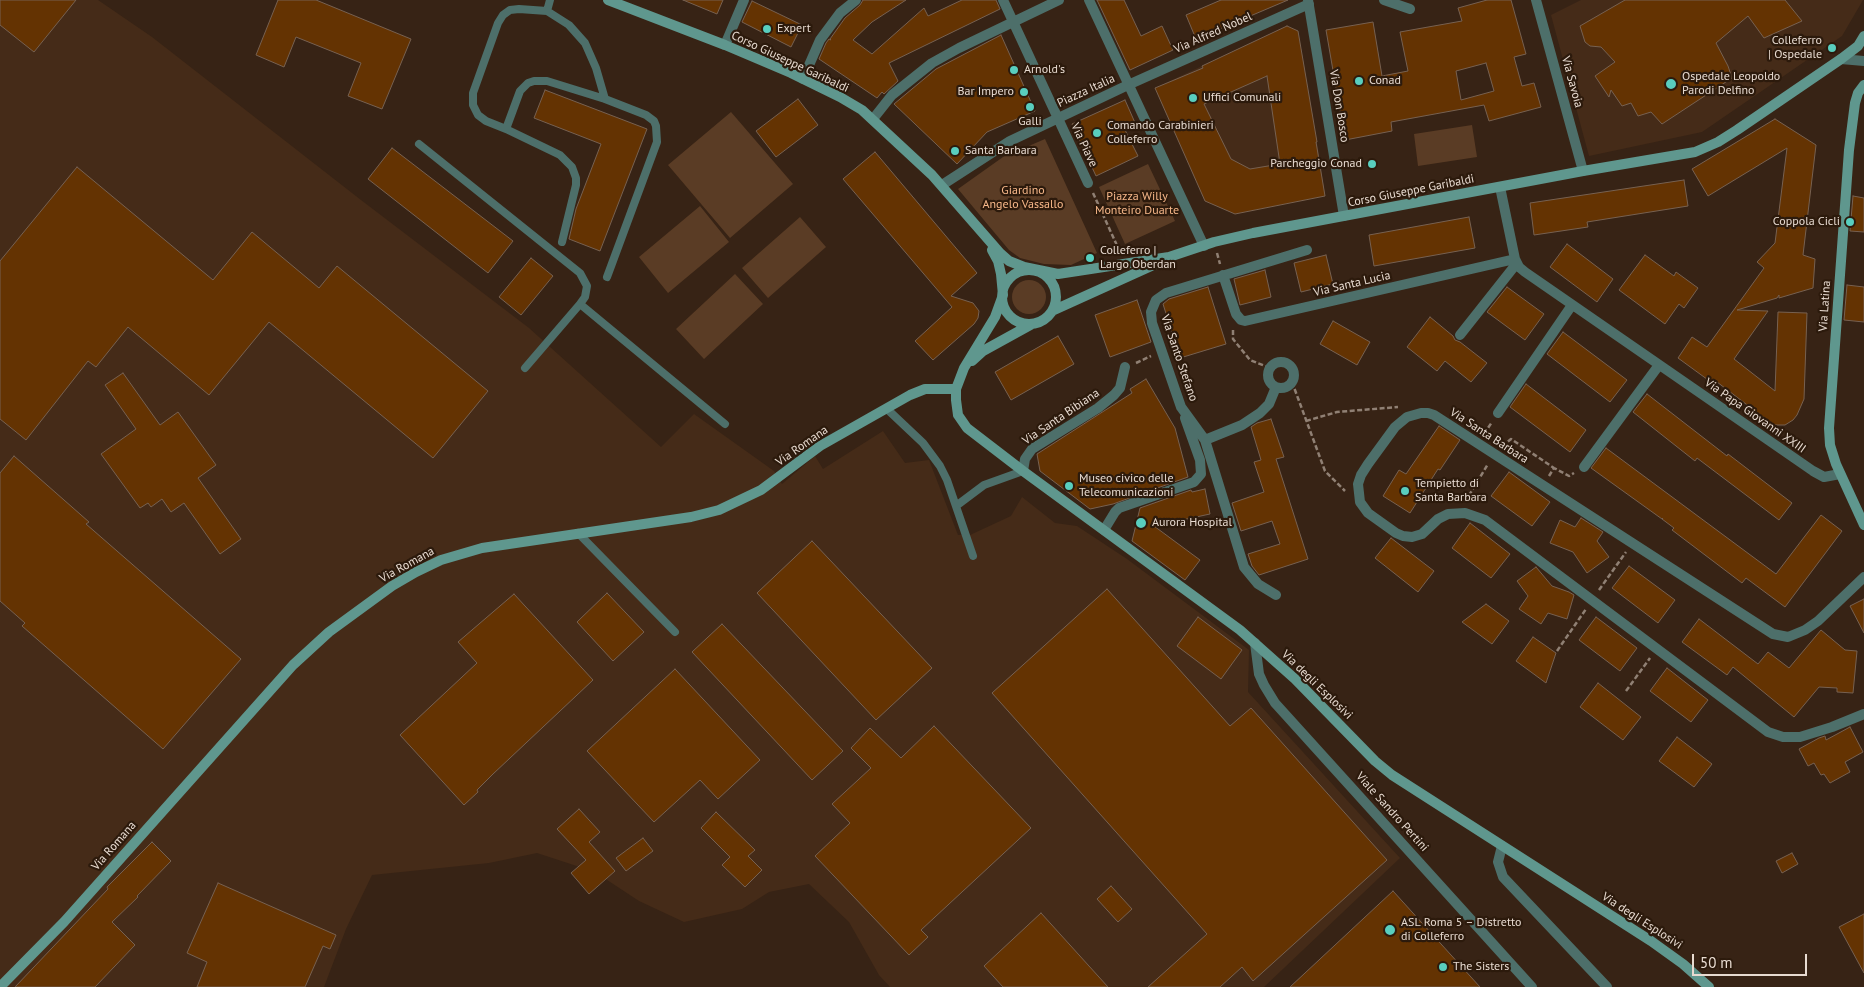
<!DOCTYPE html>
<meta charset="utf-8">
<style>
body{margin:0}
#map{position:relative;width:1864px;height:987px;overflow:hidden;background:#372315;font-family:"PT Sans",sans-serif}
canvas{display:block}
.scale{position:absolute;left:1692px;top:954px;width:115px;height:22px;box-sizing:border-box;border:2px solid #e8dbd1;border-top:0;padding-left:6px;font-size:15px;line-height:18px;white-space:nowrap;color:#e8dbd1;-webkit-text-stroke:4px #2c1a0c;paint-order:stroke}
</style>
<div id="map">
<canvas width="1864" height="987"></canvas>
<div class="scale">50 m</div>
</div>
<script>
const context = document.querySelector('canvas').getContext('2d');
context.lineJoin = 'round';
function fillPath(path, color) { context.fillStyle = color; context.fill(path, 'evenodd'); }
const poly = rows => new Path2D(rows.map(r => 'M' + r).join(''));
function trace(path, color, width, dash) { context.strokeStyle = color; context.lineWidth = width; context.lineCap = dash ? 'butt' : 'round'; context.setLineDash(dash || []); context.stroke(path); }
function drawText(font, color, halo, rows, align = 'center') {
  context.font = font + ' "PT Sans",sans-serif'; context.lineWidth = 4.5; context.setLineDash([]); context.textBaseline = 'middle'; context.strokeStyle = halo; context.fillStyle = color; for (const [text, x, y, turn = 0] of rows) {
    context.save(); context.translate(x, y); context.rotate((+turn || 0) * Math.PI / 180); context.textAlign = isNaN(turn) ? turn : align; if (halo) context.strokeText(text, 0, 0); context.fillText(text, 0, 0); context.restore();
  }
}
const built = poly([
 [0,0,98,0,152,37,361,200,529,328,661,447,694,414,774,471,782,484,815,456,823,469,883,431,905,463,929,460,958,535,970,535,1011,516,1022,497,1055,523,1077,526,1127,559,1249,650,1248,692,1400,858,1264,987,890,987,879,975,849,922,809,884,769,892,742,909,684,922,639,901,595,872,537,853,489,863,372,875,346,929,324,987,0,987],
 [1581,0,1863,0,1842,36,1702,132,1589,156,1551,15],
 [1287,26,1298,31,1317,142,1325,196,1235,214,1205,201,1155,88]
]);
const green = poly([
 [731,112,793,184,730,238,668,165],
 [1472,125,1477,157,1418,166,1414,134],
 [1045,139,1097,253,1071,265,1044,264,1020,258,1009,250,958,189,1003,157],
 [1148,164,1175,221,1125,244,1099,187],
 [700,206,729,242,668,293,639,257],
 [800,217,826,247,768,298,742,268],
 [735,274,763,304,704,359,676,329],
 '1012 297a17 17 0 1 1 34 0a17 17 0 1 1-34 0Z'
]);
const building = poly([
 [0,0,76,0,34,52,0,25,0,0],
 [278,0,316,0,411,39,382,109,348,96,361,63,296,37,284,67,256,55,278,0],
 [683,0,723,0,717,14,683,0],
 [863,0,906,0,872,22,853,40,872,54,924,8,928,16,962,0,996,0,1000,9,889,63,898,81,884,94,882,92,877,98,819,59,826,43,829,39,831,40,830,39,845,18,860,5,863,0],
 [1097,0,1124,0,1141,36,1162,26,1173,50,1130,70,1097,0],
 [1221,0,1288,0,1196,39,1186,15,1221,0],
 [1487,0,1511,0,1526,54,1514,57,1522,86,1534,83,1541,107,1489,121,1484,105,1391,122,1392,131,1345,140,1326,30,1373,22,1382,76,1408,71,1400,32,1462,21,1458,8,1487,0],
 [1486,63,1494,91,1461,100,1456,71,1486,63],
 [1625,0,1785,0,1802,21,1764,38,1748,16,1716,43,1728,66,1732,78,1662,124,1651,112,1638,116,1631,103,1622,106,1611,90,1609,97,1595,76,1615,62,1601,47,1590,46,1585,42,1580,26,1625,0],
 [752,1,802,25,791,47,742,22,752,1],
 [1287,26,1298,31,1317,142,1316,142,1325,196,1235,214,1205,201,1155,88,1203,68,1202,66,1287,26],
 [1267,76,1280,164,1250,169,1231,159,1204,104,1267,76],
 [1001,35,1035,111,987,132,957,164,894,104,936,69,1001,35],
 [545,90,647,129,600,251,569,239,576,209,601,144,534,118,545,90],
 [798,99,818,125,776,157,756,131,798,99],
 [1125,100,1136,125,1125,130,1138,156,1096,176,1072,124,1125,100],
 [1775,119,1816,145,1803,255,1815,259,1813,288,1779,298,1779,295,1777,298,1737,310,1768,311,1734,359,1775,391,1778,312,1807,313,1804,399,1797,415,1793,420,1785,425,1775,425,1767,420,1717,382,1715,385,1678,358,1692,337,1707,347,1764,268,1757,262,1775,243,1787,148,1708,196,1692,169,1775,119],
 [392,148,513,241,488,273,368,179,392,148],
 [875,152,977,273,951,296,973,303,979,311,978,318,974,324,933,360,915,341,952,307,843,179,875,152],
 [77,167,213,280,252,232,319,288,337,266,488,391,433,458,269,322,209,395,128,327,96,367,88,361,26,440,0,419,0,261,77,167],
 [1684,180,1688,206,1587,222,1588,227,1534,235,1530,203,1684,180],
 [1853,196,1864,198,1864,232,1850,231,1853,196],
 [1469,217,1475,248,1374,266,1369,235,1469,217],
 [1567,244,1613,279,1597,302,1550,267,1567,244],
 [1326,255,1333,284,1301,292,1294,263,1326,255],
 [1645,255,1674,276,1676,272,1698,288,1684,308,1679,304,1665,324,1619,290,1645,255],
 [531,258,553,276,521,315,499,297,531,258],
 [1265,270,1271,297,1240,305,1234,279,1265,270],
 [1847,285,1864,287,1864,322,1844,320,1847,285],
 [1208,287,1226,344,1180,358,1163,304,1169,299,1208,287],
 [1507,287,1544,314,1525,340,1487,312,1507,287],
 [1137,300,1151,342,1110,357,1095,315,1137,300],
 [1430,317,1453,336,1455,340,1460,342,1487,363,1471,382,1445,361,1437,371,1407,347,1430,317],
 [1333,321,1370,342,1357,365,1320,344,1333,321],
 [1563,332,1627,380,1610,402,1547,354,1563,332],
 [1058,336,1074,364,1011,400,995,372,1058,336],
 [123,373,160,425,178,412,216,465,198,478,241,539,220,554,184,503,171,512,162,499,151,507,148,503,140,508,101,454,136,429,105,385,123,373],
 [1146,379,1175,428,1188,477,1113,504,1090,509,1040,471,1037,454,1132,393,1130,389,1146,379],
 [1526,384,1586,430,1570,452,1510,407,1526,384],
 [1647,394,1727,456,1728,454,1792,503,1779,520,1697,458,1695,461,1633,412,1647,394],
 [1271,419,1284,457,1276,459,1308,559,1259,575,1252,566,1248,554,1280,544,1272,521,1241,531,1232,503,1264,492,1254,462,1261,460,1251,427,1257,423,1271,419],
 [1439,426,1460,440,1440,470,1438,469,1410,513,1383,496,1399,470,1406,474,1439,426],
 [1606,448,1776,574,1821,515,1842,531,1785,607,1746,578,1742,583,1672,530,1674,528,1662,519,1663,518,1662,519,1591,468,1606,448],
 [14,456,89,522,86,524,241,659,163,749,22,626,25,623,0,601,0,473,14,456],
 [1509,472,1550,502,1532,526,1491,496,1509,472],
 [1205,489,1210,514,1154,526,1200,560,1185,580,1132,541,1140,508,1191,490,1192,492,1205,489],
 [1581,518,1603,532,1597,541,1609,557,1587,573,1573,552,1550,543,1560,520,1575,527,1581,518],
 [1470,523,1510,554,1491,578,1452,548,1470,523],
 [1391,538,1434,571,1418,592,1375,558,1391,538],
 [812,541,932,668,876,720,757,593,812,541],
 [1629,566,1675,600,1658,623,1612,588,1629,566],
 [1536,567,1552,586,1569,592,1574,595,1567,619,1548,613,1541,624,1519,609,1528,596,1517,581,1536,567],
 [1107,589,1230,726,1251,708,1387,860,1253,981,1242,967,1220,987,1148,987,1207,934,992,693,1107,589],
 [607,593,644,632,613,661,577,622,607,593],
 [514,594,593,680,493,774,477,790,478,792,464,805,400,735,477,663,458,642,514,594],
 [1864,599,1864,633,1850,606,1864,599],
 [1486,604,1509,621,1492,644,1462,622,1486,604],
 [1198,617,1242,650,1221,679,1177,646,1198,617],
 [1596,617,1637,648,1620,671,1579,640,1596,617],
 [1699,619,1758,664,1768,652,1789,668,1821,630,1845,650,1857,651,1853,693,1837,692,1837,688,1819,687,1794,717,1733,667,1727,675,1682,642,1699,619],
 [722,624,843,751,812,780,692,652,722,624],
 [1533,637,1556,653,1546,683,1516,661,1533,637],
 [1667,668,1708,700,1691,722,1650,691,1667,668],
 [675,669,760,760,718,799,700,780,654,822,587,751,675,669],
 [1598,683,1641,717,1623,740,1580,707,1598,683],
 [934,726,1031,828,921,930,928,937,909,955,815,856,850,823,832,804,871,768,851,748,870,728,901,758,934,726],
 [1850,727,1863,752,1845,762,1850,772,1830,783,1824,774,1821,775,1814,763,1808,766,1799,749,1819,738,1825,736,1826,740,1850,727],
 [1677,737,1712,764,1694,787,1659,761,1677,737],
 [579,809,600,832,589,842,615,871,589,894,571,873,586,860,557,829,579,809],
 [716,812,755,850,748,856,762,870,745,887,722,865,730,857,701,828,716,812],
 [643,838,653,851,626,871,616,858,643,838],
 [152,842,171,861,137,896,138,897,112,922,135,945,95,987,15,987,108,889,107,887,152,842],
 [1792,853,1798,864,1782,873,1776,861,1792,853],
 [218,883,336,935,330,949,323,946,305,987,197,987,207,962,187,953,218,883],
 [1111,886,1132,909,1118,922,1097,899,1111,886],
 [1393,891,1480,987,1290,987,1393,891],
 [1041,913,1108,987,1003,987,984,966,1041,913],
 [1864,914,1864,973,1839,927,1864,914]
]);
const path = poly([
 [1093,193,1120,252],
 [1217,253,1220,264],
 [1233,330,1233,339,1250,360,1270,368],
 [1136,363,1151,356],
 [1292,382,1325,471,1345,491],
 [1306,421,1337,412,1398,407],
 [1484,434,1492,422],
 [1502,446,1511,439,1554,468],
 [1549,476,1554,468,1569,476,1574,473],
 [1465,502,1488,464],
 [1599,590,1626,552],
 [1557,651,1586,609],
 [1626,691,1650,658]
]);
const lane = poly([
 [550,0,547,11,569,25,585,43,596,68,605,99],
 [506,129,486,121,478,115,473,105,473,93,498,23,503,15,510,10,519,9,547,11],
 [419,144,580,273,587,286,585,297,580,304,725,424],
 [562,242,576,185,576,178,572,167,560,155,506,129,520,91,528,83,534,81,547,81,605,99,646,115,654,121,656,126,657,142,607,277],
 [525,368,580,304],
 [887,409,923,443,940,466,947,480,973,556],
 [956,506,984,485,1023,471],
 [578,533,675,632]
]);
const street = poly([
 [1003,0,1088,183],
 [1089,0,1204,246],
 [1308,0,1344,216],
 [1384,0,1410,9],
 [1536,0,1583,171],
 [725,45,744,0],
 [1841,59,1864,61],
 [803,79,820,40,840,13,856,0],
 [873,119,892,95,932,63,959,48,1059,0],
 [942,185,1010,141,1128,85,1309,4],
 [1500,187,1515,259,1519,267,1525,272,1813,471,1824,477,1840,474],
 [1223,275,1236,314,1241,320,1245,321,1515,259],
 [1460,335,1517,263],
 '1268 375a13 13 0 1 1 26 0a13 13 0 1 1-26 0Z',
 [1498,413,1572,305],
 [1205,440,1242,425,1260,413,1269,404,1276,387],
 [1584,467,1659,365],
 [1023,471,1025,459,1032,449,1098,408,1114,395,1120,388,1125,367],
 [1104,530,1115,512,1119,508,1194,482,1201,474,1200,460,1185,418],
 [1864,577,1818,621,1805,630,1788,637,1773,634,1434,415,1428,413,1421,413,1407,417,1395,427,1368,464,1361,475,1358,484,1360,502,1368,513,1396,533,1403,536,1412,537,1422,534,1438,519,1448,514,1465,513,1485,520,1768,732,1783,737,1800,737,1832,727,1864,714],
 [1276,595,1258,584,1244,567,1205,440,1181,407,1152,323,1151,312,1156,300,1166,293,1307,250],
 [1255,643,1259,674,1264,685,1275,703,1532,987],
 [1502,846,1498,862,1503,877,1607,987]
]);
const secondary = poly([
 [608,0,725,45,791,73,840,97,862,110,932,175,1000,253,1009,261,1024,267,1058,274,1169,257,1214,242,1253,233,1583,171,1695,152,1718,142,1737,130,1841,59,1858,46,1864,36],
 [1864,85,1858,93,1855,103,1849,150,1829,428,1830,445,1836,464,1864,525],
 [992,250,998,261,1001,274,1003,295,995,317,964,368,956,389,956,400,958,415,967,428,1023,471,1240,630,1295,679,1375,761,1392,775,1651,941,1683,964,1709,987],
 '1002 297a27 27 0 1 1 54 0a27 27 0 1 1-54 0Z',
 [1052,311,1158,263],
 [972,361,983,351,1032,324],
 [0,987,64,922,293,665,329,632,392,586,416,572,441,560,482,548,691,517,719,510,761,490,820,446,910,395,925,389,956,389]
]);
const markers = [
 [767,29,5,"#59cebe"],
 [1832,48,5,"#59cebe"],
 [1014,70,5,"#59cebe"],
 [1359,81,5,"#59cebe"],
 [1671,84,6,"#59cebe"],
 [1024,92,5,"#59cebe"],
 [1193,98,5,"#59cebe"],
 [1030,107,5,"#59cebe"],
 [1097,133,5,"#59cebe"],
 [955,151,5,"#59cebe"],
 [1372,164,5,"#59cebe"],
 [1850,222,5,"#59cebe"],
 [1090,258,5,"#59cebe"],
 [1069,486,5,"#59cebe"],
 [1405,491,5,"#59cebe"],
 [1141,523,6,"#59cebe"],
 [1390,930,6,"#59cebe"],
 [1443,967,5,"#59cebe"]
];
const poiNames = [
 ["Expert",777,29],
 ["Colleferro",1822,41,"right"],
 ["| Ospedale",1822,55,"right"],
 ["Arnold's",1024,70],
 ["Ospedale Leopoldo",1682,77],
 ["Parodi Delfino",1682,91],
 ["Conad",1369,81],
 ["Bar Impero",1014,92,"right"],
 ["Uffici Comunali",1203,98],
 ["Galli",1030,122,"center"],
 ["Comando Carabinieri",1107,126],
 ["Colleferro",1107,140],
 ["Santa Barbara",965,151],
 ["Parcheggio Conad",1362,164,"right"],
 ["Coppola Cicli",1840,222,"right"],
 ["Colleferro |",1100,251],
 ["Largo Oberdan",1100,265],
 ["Museo civico delle",1079,479],
 ["Telecomunicazioni",1079,493],
 ["Tempietto di",1415,484],
 ["Santa Barbara",1415,498],
 ["Aurora Hospital",1152,523],
 ["ASL Roma 5 – Distretto",1401,923],
 ["di Colleferro",1401,937],
 ["The Sisters",1453,967]
];
const streetNames = [
 ["Via Alfred Nobel",1213,33,-24],
 ["Corso Giuseppe Garibaldi",790,62,25],
 ["Via Savoia",1572,82,75],
 ["Piazza Italia",1086,91,-25],
 ["Via Don Bosco",1339,106,81],
 ["Via Piave",1084,145,65],
 ["Corso Giuseppe Garibaldi",1411,191,-11],
 ["Via Santa Lucia",1352,284,-13],
 ["Via Latina",1825,306,-86],
 ["Via Santo Stefano",1179,358,71],
 ["Via Papa Giovanni XXIII",1755,416,35],
 ["Via Santa Bibiana",1061,417,-34],
 ["Via Santa Barbara",1489,436,33],
 ["Via Romana",802,446,-35],
 ["Via Romana",407,565,-29],
 ["Via degli Esplosivi",1317,685,44],
 ["Viale Sandro Pertini",1392,812,48],
 ["Via Romana",114,846,-49],
 ["Via degli Esplosivi",1642,921,33]
];
const parkNames = [
 ["Giardino",1023,191],
 ["Angelo Vassallo",1023,205],
 ["Piazza Willy",1137,197],
 ["Monteiro Duarte",1137,211]
];
fillPath(built, '#452b18');
fillPath(green, '#5a3c25');
fillPath(building, '#643302');
trace(building, '#776151', 1);
trace(path, '#908074', 2.5, [5, 2.5]);
trace(lane, '#4d6f6a', 8);
trace(street, '#4d6f6a', 10);
trace(secondary, '#5f978e', 10);
for (const [x, y, r, color] of markers) { const dot = new Path2D(); dot.arc(x, y, r, 0, 2 * Math.PI); context.fillStyle = color; context.fill(dot); trace(dot, '#2c1a0c', 2); }
drawText('12px', '#e8dbd1', '#2c1a0c', poiNames, 'left');
drawText('12px', '#e8dbd1', '#2c1a0c', streetNames);
drawText('12px', '#f7b88a', '#2c1a0c', parkNames);
</script>
